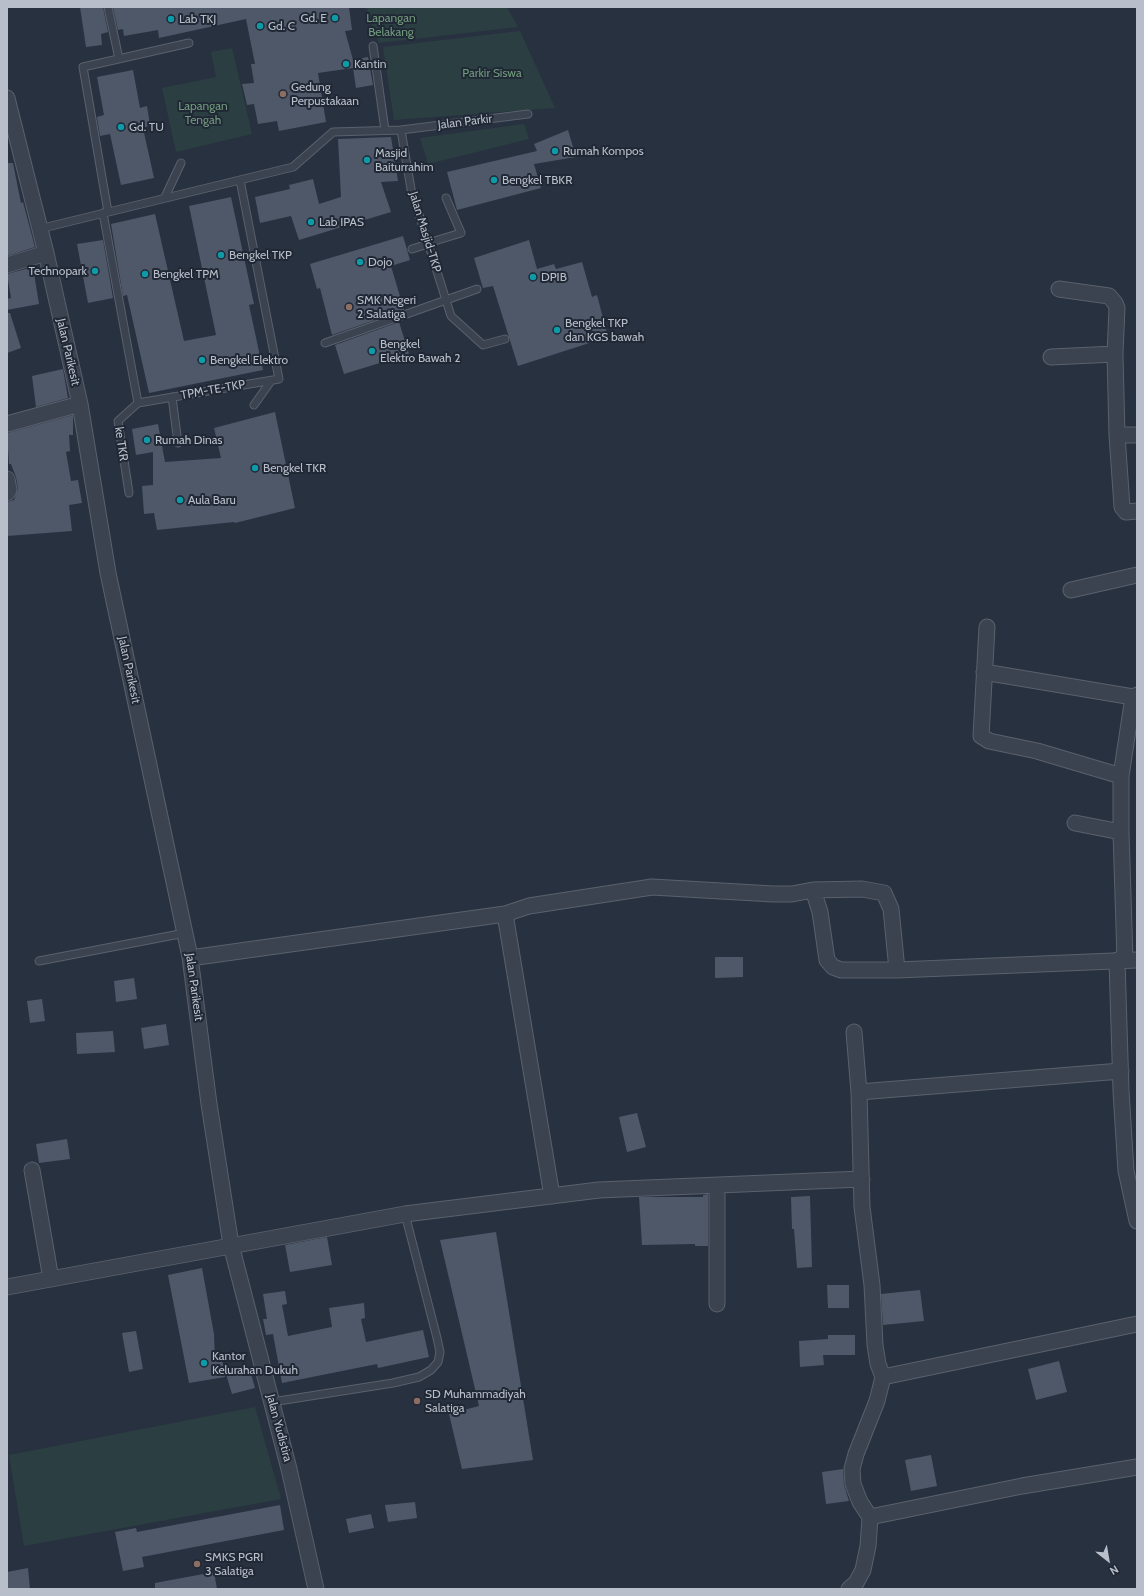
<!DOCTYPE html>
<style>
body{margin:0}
#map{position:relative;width:1144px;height:1596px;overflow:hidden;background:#283140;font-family:Cabin,sans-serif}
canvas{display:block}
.frame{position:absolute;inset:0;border:8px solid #b8bfca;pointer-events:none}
.north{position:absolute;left:1088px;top:1540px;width:40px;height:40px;-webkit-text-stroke:3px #202835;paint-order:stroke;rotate:149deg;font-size:11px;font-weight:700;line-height:16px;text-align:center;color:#b8bfca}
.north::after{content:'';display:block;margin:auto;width:14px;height:18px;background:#b8bfca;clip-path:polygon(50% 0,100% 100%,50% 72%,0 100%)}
</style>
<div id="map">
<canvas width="1144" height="1596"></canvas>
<div class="frame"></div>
<div class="north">N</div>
</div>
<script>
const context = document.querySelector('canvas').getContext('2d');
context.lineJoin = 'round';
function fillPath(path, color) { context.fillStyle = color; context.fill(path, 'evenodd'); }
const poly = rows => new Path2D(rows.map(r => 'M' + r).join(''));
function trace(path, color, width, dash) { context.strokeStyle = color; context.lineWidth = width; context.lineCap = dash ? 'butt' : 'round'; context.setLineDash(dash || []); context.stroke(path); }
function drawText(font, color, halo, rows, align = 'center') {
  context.font = font + ' Cabin,sans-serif'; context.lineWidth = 4; context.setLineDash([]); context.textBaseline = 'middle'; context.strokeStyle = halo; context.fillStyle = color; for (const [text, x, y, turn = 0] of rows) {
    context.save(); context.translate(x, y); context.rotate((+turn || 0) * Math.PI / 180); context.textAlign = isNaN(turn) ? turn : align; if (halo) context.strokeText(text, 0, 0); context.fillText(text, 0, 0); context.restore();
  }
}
const green = poly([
 [366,7,507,7,518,27,379,43],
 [520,31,555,108,394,120,383,47],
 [232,48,252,134,176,152,162,88,216,77,211,52],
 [524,124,529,139,428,164,420,138],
 [255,1407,281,1499,24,1546,9,1455]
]);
const building = poly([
 [80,7,103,7,108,32,101,34,102,45,86,47],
 [113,7,349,7,352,30,345,31,353,60,368,57,373,85,356,88,353,68,318,73,326,122,279,131,277,121,258,124,254,104,247,105,242,84,254,83,251,64,255,64,246,19,159,38,158,30,124,36,123,29,118,30],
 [133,70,140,108,147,106,150,125,143,128,154,178,121,185,110,134,100,136,97,117,104,115,97,77],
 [568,130,576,157,534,164,541,188,457,210,447,172,537,151,534,144],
 [391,137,398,181,381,182,391,212,299,240,291,216,260,223,255,197,290,189,289,185,313,179,319,204,341,197,338,139],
 [7,163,13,163,21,203,23,202,35,247,7,256],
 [231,197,254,304,249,305,263,370,149,393,127,295,123,296,111,224,155,214,184,341,216,335,189,206],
 [403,236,410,260,391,266,404,310,332,335,320,288,317,289,310,264],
 [103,240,113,298,88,303,77,244],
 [529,240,537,269,554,264,556,269,582,262,592,297,597,295,608,337,518,366,493,286,483,288,474,258],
 [33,267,39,304,7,310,7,299,11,298,7,274],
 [7,313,10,313,21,348,7,353],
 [399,322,409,354,344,374,335,345],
 [63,369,68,398,36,407,32,376],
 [275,412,295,508,235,523,234,522,157,530,154,513,144,514,142,486,153,485,153,452,136,455,132,429,158,424,165,462,221,458,214,428],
 [73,415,73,435,69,435,70,451,66,452,71,481,78,480,82,503,69,505,72,531,7,536,7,502,14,500,18,489,16,477,11,464,9,464,7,433],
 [715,957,743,957,743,977,715,978],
 [134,978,137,999,116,1002,114,981],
 [42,999,45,1021,30,1023,27,1001],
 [166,1024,169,1045,144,1049,141,1028],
 [113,1031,115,1052,77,1054,76,1033],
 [637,1113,646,1147,627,1152,619,1117],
 [67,1139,70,1159,39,1163,36,1144],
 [708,1194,708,1246,695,1246,695,1244,642,1245,639,1197,703,1197,703,1195],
 [810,1196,812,1267,797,1268,794,1229,792,1229,791,1197],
 [496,1232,533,1460,462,1469,449,1414,479,1406,440,1240],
 [327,1237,332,1265,290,1272,285,1245],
 [202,1268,214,1334,215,1360,222,1359,225,1377,189,1383,168,1275],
 [827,1285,849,1285,849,1308,828,1308],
 [920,1290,924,1321,883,1325,881,1294],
 [285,1291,287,1304,282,1305,288,1336,332,1327,329,1308,364,1303,365,1318,361,1319,366,1342,423,1330,429,1357,378,1368,377,1364,282,1383,273,1334,266,1335,263,1319,267,1319,263,1294],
 [136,1331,143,1369,129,1372,122,1333],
 [828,1335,855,1335,855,1355,823,1355,824,1365,800,1367,799,1341,828,1339],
 [1059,1361,1067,1392,1036,1400,1028,1369],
 [249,1367,255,1388,232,1394,226,1374],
 [931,1455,937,1486,911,1491,905,1460],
 [843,1469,844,1485,849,1501,826,1504,822,1472],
 [415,1502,417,1518,388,1522,385,1505],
 [280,1505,284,1530,142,1557,144,1567,123,1571,115,1532,136,1528,137,1532],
 [371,1514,374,1528,349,1533,346,1519],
 [28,1568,30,1589,7,1589,7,1572],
 [214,1572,217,1589,155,1589,155,1583]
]);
const service = poly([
 [108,7,119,59],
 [373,46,385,130],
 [401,130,528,114],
 [165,197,181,163],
 [108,212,83,67,189,43],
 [103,213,138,403,279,379,240,180],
 [39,229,293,167,333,132,401,130,411,189,451,316,483,345,505,339],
 [428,243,461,233,446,198],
 [412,249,428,244],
 [325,343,477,289],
 [172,397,178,443],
 [254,405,271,381],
 [129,493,118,421,138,403],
 [39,961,185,933],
 [272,1402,393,1383,419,1377,431,1370,438,1362,440,1352,437,1338,405,1214]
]);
const minor = poly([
 [7,98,46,253,80,404,108,573,190,957,209,1104,231,1245,289,1469,316,1589],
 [7,265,46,253],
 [1059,289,1109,296,1115,303,1117,308,1115,354,1117,435],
 [1051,357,1115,354],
 [7,424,80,404],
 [1137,435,1117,435,1122,507,1126,512,1137,511],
 [7,479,9,490,7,493],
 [1071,590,1137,575],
 [987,627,981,736,989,741,1037,751,1121,776],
 [984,672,1133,697,1137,695],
 [1075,823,1121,832],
 [813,890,862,889,884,893,891,909,897,970],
 [505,914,552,1196],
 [190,958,505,914,529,906,652,887,773,894,792,894,813,890,820,912,827,960,833,967,841,970,897,970,1137,960],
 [1117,960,1121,1091,1126,1171,1137,1221],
 [1125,960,1121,832,1121,776,1133,697],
 [854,1032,859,1092,862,1207,872,1285,875,1345,878,1364,883,1377,1137,1324],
 [859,1092,1121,1071],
 [32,1170,51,1279],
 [717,1186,717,1304],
 [7,1287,405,1214,599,1190,862,1179],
 [870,1517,1022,1486,1137,1467],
 [849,1589,856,1583,863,1570,868,1546,870,1517,860,1502,853,1484,852,1469,856,1454,877,1401,883,1377]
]);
const markers = [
 [335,18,4,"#0f9aa8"],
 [171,19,4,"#0f9aa8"],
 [260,26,4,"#0f9aa8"],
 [346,64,4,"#0f9aa8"],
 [283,94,4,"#8d6e63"],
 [121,127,4,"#0f9aa8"],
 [555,151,4,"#0f9aa8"],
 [367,160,4,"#0f9aa8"],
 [494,180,4,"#0f9aa8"],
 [311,222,4,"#0f9aa8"],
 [221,255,4,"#0f9aa8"],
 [360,262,4,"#0f9aa8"],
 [95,271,4,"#0f9aa8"],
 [145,274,4,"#0f9aa8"],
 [533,277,4,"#0f9aa8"],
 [349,307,4,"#8d6e63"],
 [557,330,4,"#0f9aa8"],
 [372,351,4,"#0f9aa8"],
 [202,360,4,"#0f9aa8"],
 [147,440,4,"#0f9aa8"],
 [255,468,4,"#0f9aa8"],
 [180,500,4,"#0f9aa8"],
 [204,1363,4,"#0f9aa8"],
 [417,1401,4,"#8d6e63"],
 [197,1564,4,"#8d6e63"]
];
const poiNames = [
 ["Gd. E",327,18,"right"],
 ["Lab TKJ",179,19],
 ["Gd. C",268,26],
 ["Kantin",354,64],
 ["Gedung",291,87],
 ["Perpustakaan",291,101],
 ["Gd. TU",129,127],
 ["Rumah Kompos",563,151],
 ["Masjid",375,153],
 ["Baiturrahim",375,167],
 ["Bengkel TBKR",502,180],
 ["Lab IPAS",319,222],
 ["Bengkel TKP",229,255],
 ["Dojo",368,262],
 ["Technopark",87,271,"right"],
 ["Bengkel TPM",153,274],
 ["DPIB",541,277],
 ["SMK Negeri",357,300],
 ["2 Salatiga",357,314],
 ["Bengkel TKP",565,323],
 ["dan KGS bawah",565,337],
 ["Bengkel",380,344],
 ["Elektro Bawah 2",380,358],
 ["Bengkel Elektro",210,360],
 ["Rumah Dinas",155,440],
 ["Bengkel TKR",263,468],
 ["Aula Baru",188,500],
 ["Kantor",212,1356],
 ["Kelurahan Dukuh",212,1370],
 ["SD Muhammadiyah",425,1394],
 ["Salatiga",425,1408],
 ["SMKS PGRI",205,1557],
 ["3 Salatiga",205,1571]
];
const parkNames = [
 ["Lapangan",391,18],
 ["Belakang",391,32],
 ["Parkir Siswa",492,73],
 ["Lapangan",203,106],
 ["Tengah",203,120]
];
const streetNames = [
 ["Jalan Parkir",465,122,-7],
 ["Jalan Masjid-TKP",425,232,73],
 ["Jalan Parikesit",68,352,77],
 ["TPM-TE-TKP",213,390,-10],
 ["ke TKR",121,444,82],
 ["Jalan Parikesit",129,670,78],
 ["Jalan Parikesit",194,987,82],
 ["Jalan Yudistira",279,1428,75]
];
fillPath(green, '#2b3f42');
fillPath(building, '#4e5868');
trace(service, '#59616d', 9);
trace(minor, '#59616d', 17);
trace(service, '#3c4350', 7);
trace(minor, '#3c4350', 15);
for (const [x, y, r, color] of markers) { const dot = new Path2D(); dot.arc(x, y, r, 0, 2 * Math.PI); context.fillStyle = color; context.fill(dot); trace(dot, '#202835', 1.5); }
drawText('12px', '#b8bfca', '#202835', poiNames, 'left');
drawText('12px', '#71997b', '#202835', parkNames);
drawText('12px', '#b8bfca', '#202835', streetNames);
</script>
